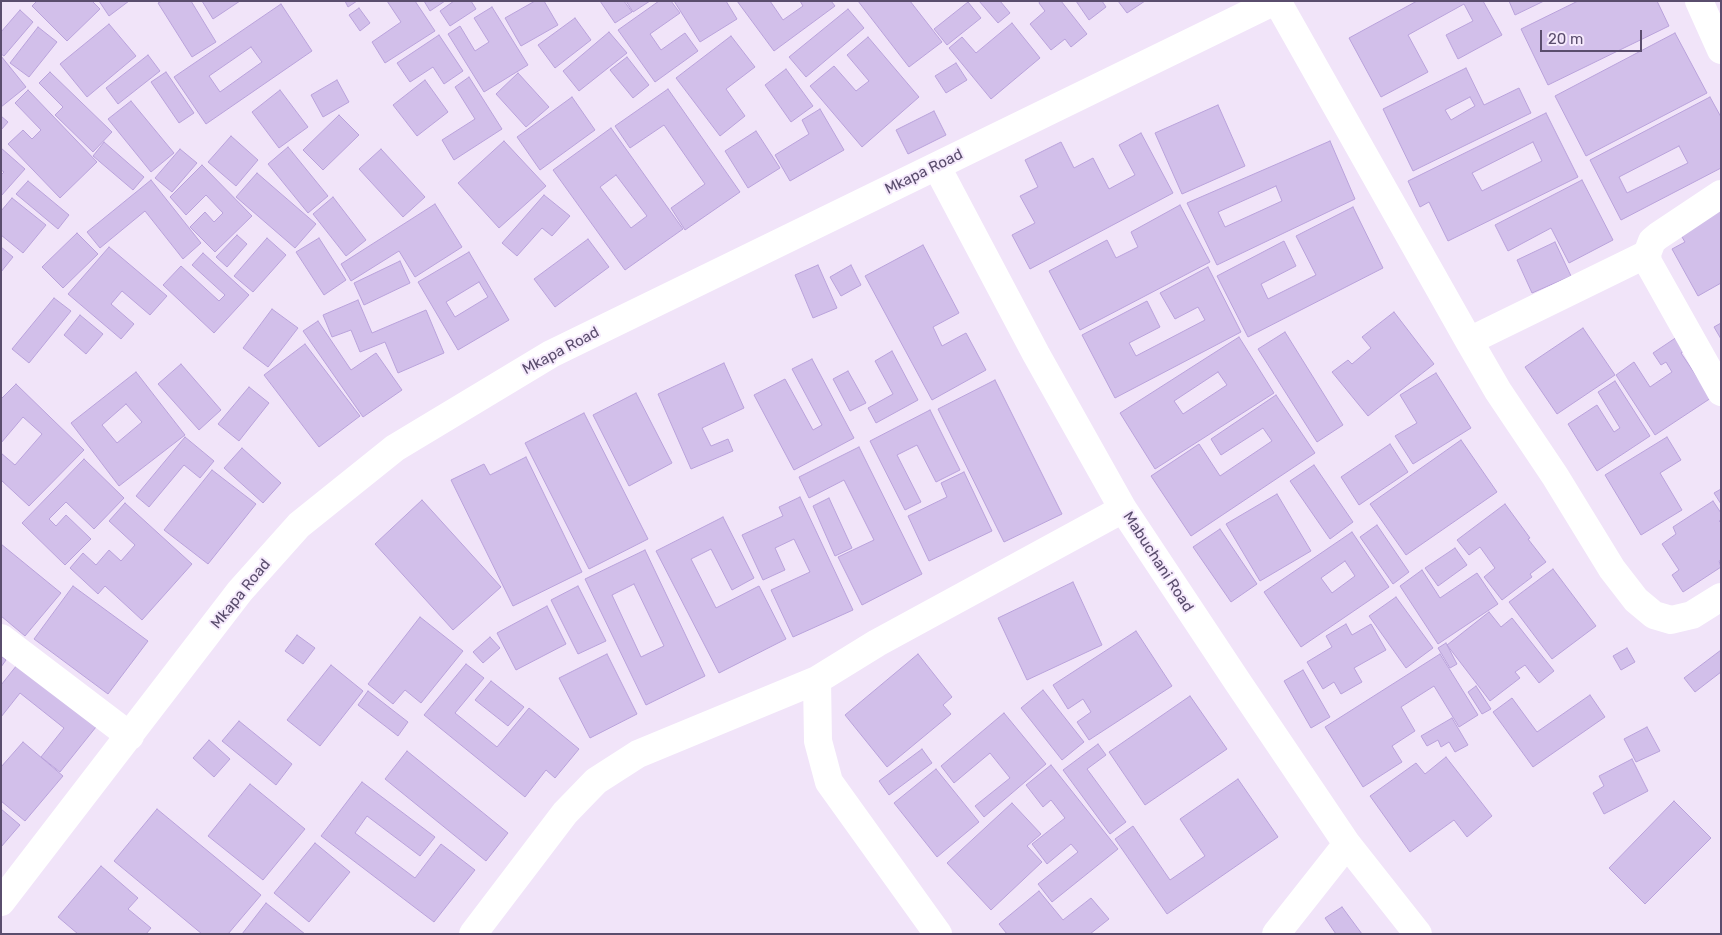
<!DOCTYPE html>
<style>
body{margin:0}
#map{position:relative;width:1722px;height:935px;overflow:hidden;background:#f1e4f9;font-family:Rubik,sans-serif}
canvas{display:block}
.frame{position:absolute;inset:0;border:2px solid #5a4d6d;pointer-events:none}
.scale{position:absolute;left:1540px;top:30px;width:102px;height:22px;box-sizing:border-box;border:2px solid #5a4d6d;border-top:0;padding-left:6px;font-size:15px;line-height:18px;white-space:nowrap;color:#5a4d6d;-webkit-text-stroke:4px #f5e9fc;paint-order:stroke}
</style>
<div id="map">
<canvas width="1722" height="935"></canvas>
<div class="frame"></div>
<div class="scale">20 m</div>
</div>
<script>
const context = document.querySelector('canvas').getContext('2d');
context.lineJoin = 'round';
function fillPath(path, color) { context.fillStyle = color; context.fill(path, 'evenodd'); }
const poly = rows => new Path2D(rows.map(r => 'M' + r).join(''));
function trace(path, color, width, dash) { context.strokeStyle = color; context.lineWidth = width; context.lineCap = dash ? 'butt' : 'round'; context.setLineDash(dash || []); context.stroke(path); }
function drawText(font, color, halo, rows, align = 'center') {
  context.font = font + ' Rubik,sans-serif'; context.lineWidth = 4; context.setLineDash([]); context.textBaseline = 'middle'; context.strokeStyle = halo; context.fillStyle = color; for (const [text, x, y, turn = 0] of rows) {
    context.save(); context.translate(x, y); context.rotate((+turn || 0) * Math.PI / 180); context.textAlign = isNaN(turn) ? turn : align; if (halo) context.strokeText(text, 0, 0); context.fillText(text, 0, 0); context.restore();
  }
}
const building = poly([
 [37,1,92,1,100,9,67,41,32,6,37,1],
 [99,1,129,1,109,16,99,1],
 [162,1,191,1,216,42,192,57,158,3,162,1],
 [202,1,240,1,213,19,202,1],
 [345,1,357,1,348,7,345,1],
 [387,1,415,1,435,31,385,63,372,42,401,22,387,1],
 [424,1,445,1,430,11,424,1],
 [454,1,471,1,476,9,450,26,440,11,454,1],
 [535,1,544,1,558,25,521,46,505,18,535,1],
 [600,1,624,1,632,12,615,23,600,1],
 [626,1,650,1,633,12,626,1],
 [659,1,671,1,680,13,650,34,661,50,685,33,698,51,655,82,618,30,659,1],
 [674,1,726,1,737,19,700,42,674,1],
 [737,1,770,1,783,20,803,6,800,1,831,1,835,6,774,51,737,1],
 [858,1,910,1,942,42,909,67,858,1],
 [979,1,1000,1,1010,13,998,23,979,1],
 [1040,1,1061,1,1087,34,1071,47,1065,39,1051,50,1030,24,1045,11,1039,3,1040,1],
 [1076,1,1102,1,1106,7,1089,20,1076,1],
 [1118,1,1145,1,1127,13,1118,1],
 [1417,1,1483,1,1502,35,1458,59,1446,35,1473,21,1464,4,1408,35,1428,72,1381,97,1349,38,1417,1],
 [1509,1,1544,1,1515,15,1509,1],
 [1578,1,1657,1,1669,26,1548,85,1521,29,1578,1],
 [968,2,981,18,947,45,934,29,968,2],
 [281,4,312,51,206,124,174,77,281,4],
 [251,47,262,62,220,92,209,76,251,47],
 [492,7,528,65,484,92,448,34,460,26,475,51,489,42,474,18,492,7],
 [359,8,370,23,360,31,349,15,359,8],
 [848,9,864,28,806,77,789,57,848,9],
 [20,10,33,22,4,56,1,54,1,32,20,10],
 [575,18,591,40,555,68,538,45,575,18],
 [1012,23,1040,58,991,99,949,48,962,37,976,53,1012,23],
 [109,24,136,56,87,97,60,64,109,24],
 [38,27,57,42,29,77,10,63,38,27],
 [609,32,627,53,579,91,563,71,609,32],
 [1675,33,1707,93,1586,156,1555,96,1675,33],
 [439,35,463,71,444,84,433,67,410,82,397,63,439,35],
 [731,36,755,67,726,89,745,116,720,136,676,78,731,36],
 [868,37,919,97,862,147,810,86,834,66,856,91,869,81,847,55,868,37],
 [148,55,160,71,118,104,106,88,148,55],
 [1,56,26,87,1,107,1,56],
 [627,57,649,85,633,98,610,70,627,57],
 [956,63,967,80,946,93,935,76,956,63],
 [1466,68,1484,105,1519,88,1531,113,1413,171,1383,109,1466,68],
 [1470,97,1475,106,1451,120,1445,110,1470,97],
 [786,69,813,106,791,122,765,85,786,69],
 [50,72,112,132,93,152,55,115,63,107,39,83,50,72],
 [166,72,194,113,179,123,151,82,166,72],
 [518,73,549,107,526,127,496,94,518,73],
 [469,77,502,129,454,160,442,140,475,119,455,87,469,77],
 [337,80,349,102,323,117,311,95,337,80],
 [425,80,448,112,417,136,393,105,425,80],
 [668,89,740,192,685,230,671,208,705,184,664,125,630,148,615,126,668,89],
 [28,90,97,162,60,198,8,144,23,130,32,139,41,130,15,103,28,90],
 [280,90,308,127,279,148,252,112,280,90],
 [572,97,595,130,540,170,517,137,572,97],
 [1710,97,1721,117,1721,168,1621,220,1590,160,1710,97],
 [1679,146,1688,163,1627,193,1619,177,1679,146],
 [131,101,174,153,151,172,108,119,131,101],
 [1218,105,1245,166,1182,194,1155,133,1218,105],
 [820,109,844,150,790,181,775,155,809,134,802,120,820,109],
 [934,111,946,135,908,154,896,130,934,111],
 [1546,113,1578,177,1448,241,1429,202,1420,207,1408,181,1546,113],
 [1533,142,1542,161,1482,191,1472,173,1533,142],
 [339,115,359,135,323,170,303,150,339,115],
 [1,116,8,122,1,130,1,116],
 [611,128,683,229,625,270,553,170,611,128],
 [616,175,647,216,631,228,600,187,616,175],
 [756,131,780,168,748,188,725,151,756,131],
 [1141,133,1173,193,1030,269,1012,235,1035,223,1020,196,1038,187,1025,160,1061,142,1074,168,1093,158,1109,189,1135,175,1119,145,1141,133],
 [231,136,258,160,236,186,208,162,231,136],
 [504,141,546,186,499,228,458,183,504,141],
 [1330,141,1355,199,1217,265,1187,203,1330,141],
 [1276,186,1282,201,1225,227,1218,212,1276,186],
 [104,142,144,177,133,190,93,156,104,142],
 [288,147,328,196,308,213,268,164,288,147],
 [1,148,25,169,1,196,1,175,4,172,1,170,1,148],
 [180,149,197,163,172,192,155,178,180,149],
 [381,149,425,197,403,217,359,169,381,149],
 [202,165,252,216,215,252,190,227,205,212,214,222,223,213,206,195,186,215,170,197,202,165],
 [257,173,316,224,295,248,236,197,257,173],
 [151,180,201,243,183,259,145,211,100,248,87,232,151,180],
 [1582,180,1613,240,1569,263,1551,228,1508,251,1495,225,1582,180],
 [28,181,69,215,58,229,16,194,28,181],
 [544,195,570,216,552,236,542,228,517,256,502,243,544,195],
 [333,197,366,240,346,256,313,214,333,197],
 [12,198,46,225,23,253,1,235,1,211,12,198],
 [1721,201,1721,283,1698,296,1672,249,1685,242,1676,227,1721,201],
 [435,204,462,247,415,277,399,251,351,281,341,264,435,204],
 [1180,205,1210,262,1080,330,1049,271,1107,240,1116,258,1138,247,1131,232,1180,205],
 [1353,207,1383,268,1248,337,1217,276,1284,241,1296,266,1261,284,1268,299,1316,275,1296,236,1353,207],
 [77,233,98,254,63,288,42,267,77,233],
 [237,235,247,244,227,267,216,257,237,235],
 [267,238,286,255,253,292,234,276,267,238],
 [319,238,346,280,324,295,296,252,319,238],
 [588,239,609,267,555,307,534,279,588,239],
 [1555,242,1571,276,1532,293,1517,260,1555,242],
 [923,245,959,313,933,327,942,346,966,333,986,370,932,400,865,276,923,245],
 [1,247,13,257,1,272,1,247],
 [109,247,167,296,150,315,122,291,111,304,134,324,121,339,68,294,109,247],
 [469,252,509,320,458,350,418,282,469,252],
 [479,282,488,297,455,317,446,302,479,282],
 [203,253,249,295,214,333,163,285,181,266,219,301,225,295,192,265,203,253],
 [400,261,410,283,364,305,354,283,400,261],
 [818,265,837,308,813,318,795,275,818,265],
 [851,265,861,285,841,296,830,277,851,265],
 [1208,267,1241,332,1115,398,1082,335,1147,301,1160,327,1129,343,1136,356,1205,320,1198,307,1175,319,1160,293,1208,267],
 [54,298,71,311,29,363,12,349,54,298],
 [358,300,372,333,426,310,444,353,398,373,385,342,360,352,351,330,332,337,323,315,358,300],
 [272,309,298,328,268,367,243,348,272,309],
 [1394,312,1434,364,1368,416,1332,372,1348,360,1352,364,1371,348,1362,337,1394,312],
 [80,315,103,334,86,354,64,335,80,315],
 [318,321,351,370,376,353,402,390,363,417,303,331,318,321],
 [1721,323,1721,339,1714,327,1721,323],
 [1583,328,1615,375,1557,414,1525,367,1583,328],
 [1285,332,1343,425,1317,442,1258,349,1285,332],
 [1680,335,1688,348,1681,353,1711,398,1655,435,1616,375,1634,362,1650,387,1672,372,1666,362,1661,365,1653,353,1680,335],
 [1239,337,1274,393,1155,469,1120,413,1239,337],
 [1218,372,1227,385,1183,414,1174,401,1218,372],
 [305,344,360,416,319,447,264,375,305,344],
 [892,351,918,400,876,423,868,408,893,394,875,361,892,351],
 [812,359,854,438,794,470,754,395,785,379,813,430,822,425,792,369,812,359],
 [724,363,744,408,702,428,711,446,728,439,733,451,691,469,658,394,724,363],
 [181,364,221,410,199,430,158,384,181,364],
 [848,371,866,403,850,411,833,379,848,371],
 [136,372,185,435,119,486,71,423,136,372],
 [126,404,142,422,117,443,102,425,126,404],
 [1436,373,1471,428,1413,464,1395,436,1417,423,1400,395,1436,373],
 [995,380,1062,514,1004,542,938,409,995,380],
 [1615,381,1650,436,1597,471,1568,424,1597,405,1614,432,1620,428,1598,392,1615,381],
 [16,384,84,450,29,506,1,480,1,453,15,465,42,434,23,417,1,443,1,399,16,384],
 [249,387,269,403,239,441,218,424,249,387],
 [636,393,672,463,629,486,593,415,636,393],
 [1276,395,1315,453,1191,536,1151,476,1199,444,1220,476,1272,441,1263,428,1221,455,1211,439,1276,395],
 [930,410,960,470,936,482,917,445,897,455,921,502,905,510,870,441,930,410],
 [584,413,648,539,589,569,525,443,584,413],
 [185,437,214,461,200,478,184,465,149,507,136,496,185,437],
 [1667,437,1681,460,1660,473,1682,510,1641,535,1605,475,1667,437],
 [1461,440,1497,492,1406,555,1370,504,1461,440],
 [1390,444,1408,472,1359,505,1341,477,1390,444],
 [859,447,922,574,862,605,838,557,874,540,844,480,809,498,799,477,859,447],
 [242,448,281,483,263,503,224,468,242,448],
 [526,457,582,572,513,606,451,480,484,464,490,475,526,457],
 [84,459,124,498,94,529,66,502,49,519,56,526,66,515,91,539,65,565,22,523,84,459],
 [1314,465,1353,522,1330,539,1290,481,1314,465],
 [212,470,256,504,208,564,164,530,212,470],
 [964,472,992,531,929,561,908,516,947,497,941,483,964,472],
 [1721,489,1721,504,1714,493,1721,489],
 [1277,494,1311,551,1260,581,1226,524,1277,494],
 [800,497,853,610,793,637,771,590,810,572,794,539,775,548,785,570,763,580,742,535,783,516,779,507,800,497],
 [829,498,852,548,835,556,813,506,829,498],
 [422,500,501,587,453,630,375,544,422,500],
 [1713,501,1721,513,1721,520,1719,521,1721,523,1721,560,1719,561,1721,567,1683,592,1672,575,1679,570,1662,544,1676,534,1673,527,1713,501],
 [125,503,192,564,142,620,105,586,98,594,70,568,83,553,96,565,109,550,121,561,135,545,109,521,125,503],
 [1505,504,1530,538,1528,539,1546,562,1530,574,1532,577,1502,600,1484,577,1495,568,1480,547,1469,555,1457,540,1505,504],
 [723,517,754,578,732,590,711,549,691,559,716,608,759,586,786,639,719,673,656,551,723,517],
 [1377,525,1409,572,1393,584,1360,537,1377,525],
 [1220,529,1257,584,1231,602,1193,547,1220,529],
 [1352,532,1389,587,1301,647,1264,592,1352,532],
 [1345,561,1355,576,1332,593,1321,578,1345,561],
 [1,544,61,593,25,636,1,616,1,544],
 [1455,548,1467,565,1438,586,1425,568,1455,548],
 [645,550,705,676,646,705,585,579,645,550],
 [634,584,664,646,641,657,612,595,634,584],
 [1553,569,1596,626,1552,659,1509,602,1553,569],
 [1422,570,1440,598,1477,573,1498,604,1438,644,1400,586,1422,570],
 [1073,582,1102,645,1027,680,998,618,1073,582],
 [73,586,148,641,108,694,34,639,73,586],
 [578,586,606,641,578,654,551,600,578,586],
 [1396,597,1433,648,1406,668,1369,616,1396,597],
 [547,606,566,644,516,670,497,633,547,606],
 [1489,612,1501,627,1512,618,1554,671,1539,683,1525,665,1515,672,1520,678,1490,701,1447,645,1489,612],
 [420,617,463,651,421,703,405,690,393,704,368,684,420,617],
 [1346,624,1352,635,1371,624,1386,650,1354,668,1362,682,1341,694,1334,682,1323,689,1307,662,1332,647,1326,636,1346,624],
 [1136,631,1172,686,1089,740,1077,722,1091,712,1083,699,1068,709,1053,685,1136,631],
 [297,635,315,648,303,664,285,651,297,635],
 [490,637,500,648,483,663,473,652,490,637],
 [1446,643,1457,664,1450,668,1438,648,1446,643],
 [1627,648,1635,662,1621,670,1613,656,1627,648],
 [1721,650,1721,672,1695,692,1684,678,1721,650],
 [607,654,637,714,590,738,559,678,607,654],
 [918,654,952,697,943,705,951,714,887,767,845,715,918,654],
 [1440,654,1478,715,1459,727,1434,686,1401,707,1415,731,1392,746,1402,762,1363,787,1325,727,1440,654],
 [1,656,6,660,1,667,1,656],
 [21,660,100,722,60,772,41,757,64,728,20,693,1,717,1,685,21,660],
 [466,664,484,678,455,713,497,747,529,708,579,749,555,778,546,770,525,797,424,715,466,664],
 [331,665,363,691,320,746,287,720,331,665],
 [1303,670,1330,717,1311,728,1284,681,1303,670],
 [491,681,524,707,508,726,475,700,491,681],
 [1476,686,1491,709,1482,714,1468,692,1476,686],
 [1043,690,1084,742,1062,760,1021,708,1043,690],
 [368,691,408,722,398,736,358,705,368,691],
 [1590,695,1605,717,1533,767,1493,712,1512,698,1537,732,1590,695],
 [1190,696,1227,749,1145,805,1109,752,1190,696],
 [1004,713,1046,764,984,817,975,806,1010,778,990,753,954,783,941,766,1004,713],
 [1452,718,1468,745,1455,752,1449,742,1441,747,1438,740,1427,746,1421,736,1452,718],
 [239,721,292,764,276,785,222,741,239,721],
 [1647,727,1660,751,1636,762,1624,739,1647,727],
 [209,740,230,759,214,777,193,758,209,740],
 [23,742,63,776,25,821,1,801,1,767,23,742],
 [1098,744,1106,755,1087,769,1126,822,1110,834,1063,770,1098,744],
 [922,749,932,763,889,795,879,781,922,749],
 [407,751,508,833,486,861,385,779,407,751],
 [1446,757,1492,816,1467,837,1454,820,1410,852,1370,796,1416,763,1425,774,1446,757],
 [1632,759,1648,791,1604,814,1593,793,1604,786,1599,776,1632,759],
 [1051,765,1118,849,1052,902,1038,884,1078,852,1071,844,1047,864,1032,844,1065,818,1051,800,1043,807,1026,785,1051,765],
 [936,769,979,822,937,857,894,803,936,769],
 [1238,779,1278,837,1167,914,1115,839,1133,826,1170,880,1205,856,1180,819,1238,779],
 [362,782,435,837,420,856,367,816,355,833,415,878,441,844,475,870,434,922,321,836,362,782],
 [250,784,305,829,263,880,208,836,250,784],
 [1674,801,1711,838,1645,904,1609,868,1674,801],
 [1012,803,1041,834,1027,846,1042,862,991,910,947,863,1012,803],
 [1,809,20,825,1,847,1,809],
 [157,809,261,895,228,934,202,934,114,861,157,809],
 [315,843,350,872,309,922,274,893,315,843],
 [101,866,138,898,128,909,151,928,146,934,78,934,58,917,101,866],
 [1039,891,1063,920,1091,898,1109,919,1090,934,1007,934,999,924,1039,891],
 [266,903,305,934,242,934,266,903],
 [1342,907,1362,934,1336,934,1325,918,1342,907]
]);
const street = poly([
 [1277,1,1469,341,1498,391,1555,476,1612,569,1636,600,1654,615,1671,620,1692,615,1721,597],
 [1699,1,1721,50],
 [937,167,1036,354,1123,509,1237,681,1347,844,1418,934],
 [1721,194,1658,236,1652,241,1647,254,1648,262,1721,392],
 [1469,341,1647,254],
 [1,638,130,736],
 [817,680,818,741,829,782,938,934],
 [1,902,240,591,299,525,395,448,551,354,1275,1],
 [473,934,565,813,596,781,638,754,817,680,877,643,1123,509],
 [1276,934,1347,844]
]);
const streetNames = [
 ["Mkapa Road",924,172,-26],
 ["Mkapa Road",561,351,-28],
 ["Mabuchani Road",1158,562,57],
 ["Mkapa Road",241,594,-51]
];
fillPath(building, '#d2bfea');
trace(building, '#b9a2db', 1);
trace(street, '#fff', 28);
drawText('15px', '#5a4d6d', '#f5e9fc', streetNames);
</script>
